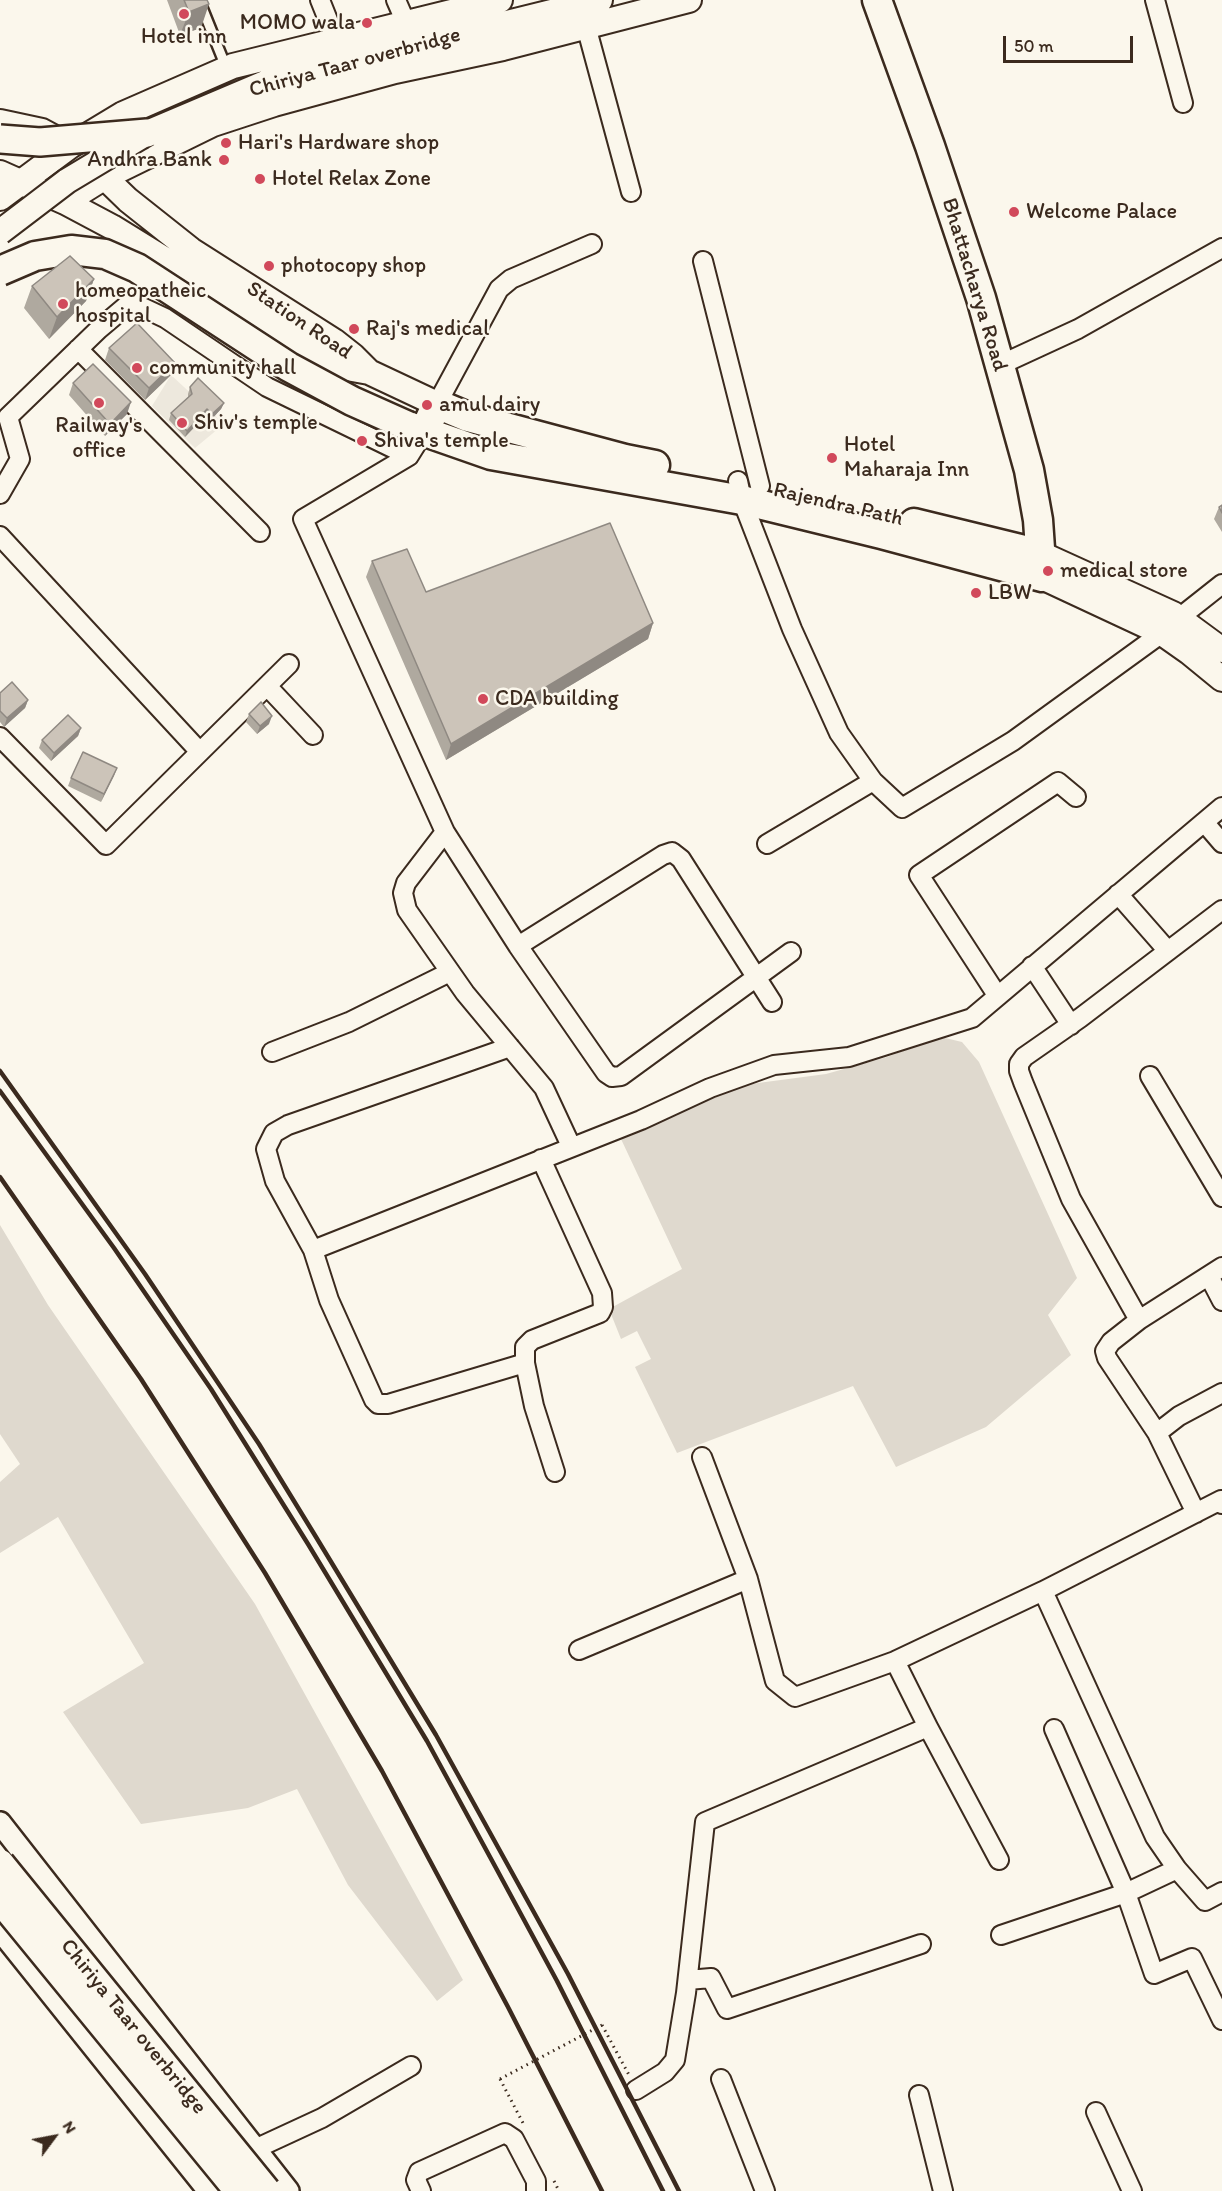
<!DOCTYPE html>
<style>
body{margin:0}
#map{position:relative;width:1222px;height:2191px;overflow:hidden;background:#fbf7ec;font-family:Itim,sans-serif}
canvas{display:block}
.north{position:absolute;left:24px;top:2107px;width:60px;height:60px;-webkit-text-stroke:4px #fbf7ec;paint-order:stroke;rotate:58deg;font-size:16px;font-weight:700;line-height:24px;text-align:center;color:#3b2a1e}
.north::after{content:'';display:block;margin:auto;width:21px;height:27px;background:#3b2a1e;clip-path:polygon(50% 0,100% 100%,50% 72%,0 100%)}
.scale{position:absolute;left:1003px;top:36px;width:130px;height:27px;box-sizing:border-box;border:3px solid #3b2a1e;border-top:0;padding-left:8px;font-size:18px;line-height:21px;white-space:nowrap;color:#3b2a1e;-webkit-text-stroke:4px #fbf7ec;paint-order:stroke}
</style>
<div id="map">
<canvas width="1222" height="2191"></canvas>
<div class="north">N</div>
<div class="scale">50 m</div>
</div>
<script>
const context = document.querySelector('canvas').getContext('2d');
context.lineJoin = 'round';
function fillPath(path, color) { context.fillStyle = color; context.fill(path, 'evenodd'); }
const poly = rows => new Path2D(rows.map(r => 'M' + r).join(''));
function trace(path, color, width, dash) { context.strokeStyle = color; context.lineWidth = width; context.lineCap = dash ? 'butt' : 'round'; context.setLineDash(dash || []); context.stroke(path); }
function drawText(font, color, halo, rows, align = 'center') {
  context.font = font + ' Itim,sans-serif'; context.lineWidth = 5; context.setLineDash([]); context.textBaseline = 'middle'; context.strokeStyle = halo; context.fillStyle = color; for (const [text, x, y, turn = 0] of rows) {
    context.save(); context.translate(x, y); context.rotate((+turn || 0) * Math.PI / 180); context.textAlign = isNaN(turn) ? turn : align; if (halo) context.strokeText(text, 0, 0); context.fillText(text, 0, 0); context.restore();
  }
}
const built = poly([
 [171,375,224,424,195,448,152,406]
]);
const green = poly([
 [941,1037,962,1042,979,1062,1077,1278,1048,1315,1071,1355,986,1427,896,1467,853,1386,677,1453,635,1367,651,1359,637,1331,621,1339,609,1309,682,1269,621,1139,743,1085,826,1074,887,1057],
 [0,1225,48,1305,255,1604,463,1980,437,2001,348,1885,297,1789,248,1808,141,1824,63,1712,144,1663,58,1517,0,1553,0,1482,20,1464,0,1434]
]);
const path = poly([
 [602,2025,629,2075],
 [500,2079,524,2125],
 [554,2181,559,2191]
]);
const service = poly([
 [199,0,226,67]
]);
const minor = poly([
 [320,0,336,40],
 [396,0,406,23],
 [1155,0,1183,103],
 [586,26,631,192],
 [703,261,760,486],
 [78,349,260,532],
 [1000,365,1078,329,1222,248],
 [437,404,499,289,511,279,592,244],
 [424,432,409,456,303,519,445,832,406,883,403,893,407,910,465,993,544,1088,571,1146],
 [738,481,742,500,792,629,839,733,873,781,902,808,1013,741,1162,633],
 [0,494,20,459,8,417,99,329,131,302,165,318,267,387,409,456],
 [0,536,200,752],
 [1179,618,1222,584],
 [267,686,313,735],
 [0,737,106,845,289,664],
 [1204,822,1222,843],
 [445,832,518,946,606,1073,612,1077,621,1076,791,952],
 [767,844,873,781],
 [1118,894,1168,951],
 [518,946,663,855,672,852,681,859,772,1002],
 [1032,966,1071,1025],
 [997,995,919,875,1058,782,1076,797],
 [510,1047,288,1125,274,1133,266,1149,275,1181,313,1250,329,1300,374,1400,378,1404,388,1404,525,1363],
 [272,1052,349,1022,450,972],
 [1150,1076,1222,1197],
 [541,1159,602,1293,603,1307,600,1313,532,1340,525,1347,525,1363,534,1406,555,1472],
 [313,1250,641,1120,710,1088,774,1065,849,1057,972,1018,1222,807],
 [1209,1276,1222,1301],
 [1139,1320,1071,1199,1023,1082,1019,1071,1019,1064,1024,1057,1080,1018,1222,910],
 [1157,1433,1179,1416,1222,1393],
 [702,1457,748,1579,775,1681,795,1697,895,1661,1043,1591,1221,1500,1222,1504],
 [1196,1513,1157,1433,1107,1358,1105,1351,1111,1342,1139,1320,1222,1267],
 [1043,1591,1155,1837,1177,1869,1205,1901,1222,1892],
 [579,1650,748,1579],
 [928,1727,999,1860],
 [1054,1729,1126,1893,1154,1974,1192,1958,1222,2020],
 [1001,1935,1126,1893,1177,1869],
 [688,1980,711,1978,727,2009,921,1944],
 [721,2079,765,2191],
 [636,2090,665,2072,675,2060,686,1993,705,1822,928,1727,895,1661],
 [919,2095,943,2191],
 [1096,2112,1132,2191],
 [255,2149,322,2118,411,2066],
 [421,2191,416,2180,419,2172,505,2133,514,2139,536,2181,536,2191]
]);
const tertiary = poly([
 [0,1823,288,2191],
 [0,1930,209,2191]
]);
const secondary = poly([
 [0,122,42,131,55,138],
 [147,133,265,83,600,0],
 [95,168,128,200,191,250,334,341,353,356,367,370],
 [0,173,65,202,112,227,324,358,347,368,369,372,437,404],
 [0,198,70,146,123,114,233,66,500,0],
 [65,202,105,177,213,124,274,104,395,71,503,48,689,0],
 [1041,554,1173,614,1222,650],
 [1042,577,1162,633,1189,652,1222,679]
]);
const trunk = poly([
 [408,426,491,455,742,500,881,534,1042,577,1038,520,1029,470,981,298,930,146,877,0],
 [424,432,437,404,468,417,625,459,655,465],
 [914,523,1041,554]
]);
const rail = poly([
 [0,1071,145,1274,259,1444,316,1537,436,1735,568,1974,679,2191],
 [0,1091,114,1248,211,1389,308,1544,427,1741,496,1868,557,1981,663,2191],
 [0,1177,141,1379,265,1573,382,1771,508,2007,602,2191]
]);
const pathBridge = poly([
 [500,2079,602,2025]
]);
const secondaryBridge = poly([
 [0,232,67,181,147,133]
]);
const primaryBridge = poly([
 [0,139,40,142,147,133]
]);
const trunkBridge = poly([
 [0,271,35,256,71,250,105,254,137,268,289,367,352,401,408,426],
 [0,1864,266,2191],
 [0,1899,239,2191]
]);
const wall = poly([
 [167,0,207,0,201,28,180,35],
 [94,279,86,301,49,339,24,308,32,286],
 [109,348,175,363,171,375,145,400,105,360],
 [73,383,127,414,105,436,69,395],
 [190,387,224,403,221,409,210,421,205,416,185,437,169,420,171,413,188,397,188,394],
 [1222,505,1222,532,1214,519,1219,507],
 [372,561,426,592,653,623,648,639,446,760,366,577],
 [0,693,28,700,25,708,4,727,0,722],
 [249,714,269,724,257,734,246,722],
 [81,728,78,736,51,761,39,748,42,740],
 [117,768,101,802,68,786,71,778]
]);
const shadedWall = poly([
 [209,4,201,28,180,35,189,12],
 [94,279,86,301,49,339,57,317],
 [175,363,171,375,145,400,149,388],
 [131,402,127,414,105,436,110,424],
 [224,403,221,409,210,421,212,414],
 [207,409,205,416,185,437,187,431],
 [653,623,648,639,446,760,451,744],
 [28,700,25,708,4,727,7,718],
 [272,716,269,724,257,734,260,726],
 [81,728,78,736,51,761,54,753],
 [117,768,114,776,101,802,104,794]
]);
const building = poly([
 [184,0,207,0,209,4,189,12,184,0],
 [70,256,94,279,57,317,32,286,70,256],
 [137,323,175,363,149,388,109,348,137,323],
 [93,364,131,402,110,424,73,383,93,364],
 [198,378,224,403,212,414,207,409,187,431,171,413,192,394,190,387,198,378],
 [1222,505,1222,513,1219,507,1222,505],
 [610,523,653,623,451,744,372,561,407,549,426,592,610,523],
 [12,682,28,700,7,718,0,711,0,693,12,682],
 [261,702,272,716,260,726,249,714,261,702],
 [68,715,81,728,54,753,42,740,68,715],
 [83,752,117,768,104,794,71,778,83,752]
]);
const markers = [
 [184,14,6,"#d1495b"],
 [367,23,6,"#d1495b"],
 [226,143,6,"#d1495b"],
 [224,160,6,"#d1495b"],
 [260,179,6,"#d1495b"],
 [1014,212,6,"#d1495b"],
 [269,266,6,"#d1495b"],
 [63,304,6,"#d1495b"],
 [354,329,6,"#d1495b"],
 [137,368,6,"#d1495b"],
 [99,403,6,"#d1495b"],
 [427,405,6,"#d1495b"],
 [182,423,6,"#d1495b"],
 [362,441,6,"#d1495b"],
 [832,458,6,"#d1495b"],
 [1048,571,6,"#d1495b"],
 [976,593,6,"#d1495b"],
 [483,699,6,"#d1495b"]
];
const poiNames = [
 ["MOMO wala",355,23,"right"],
 ["Hotel inn",184,37,"center"],
 ["Hari's Hardware shop",238,143],
 ["Andhra Bank",212,160,"right"],
 ["Hotel Relax Zone",272,179],
 ["Welcome Palace",1026,212],
 ["photocopy shop",281,266],
 ["homeopatheic",75,291],
 ["hospital",75,316],
 ["Raj's medical",366,329],
 ["community hall",149,368],
 ["amul dairy",439,405],
 ["Shiv's temple",194,423],
 ["Railway's",99,426,"center"],
 ["office",99,451,"center"],
 ["Shiva's temple",374,441],
 ["Hotel",844,445],
 ["Maharaja Inn",844,470],
 ["medical store",1060,571],
 ["LBW",988,593],
 ["CDA building",495,699]
];
const streetNames = [
 ["Chiriya Taar overbridge",355,63,-15],
 ["Bhattacharya Road",974,285,73],
 ["Station Road",299,321,34],
 ["Rajendra Path",838,505,13],
 ["Chiriya Taar overbridge",133,2027,51]
];
fillPath(built, '#ede8dd');
fillPath(green, '#dfd9ce');
trace(service, '#3b2a1e', 14);
trace(minor, '#3b2a1e', 22);
trace(tertiary, '#3b2a1e', 26);
trace(secondary, '#3b2a1e', 28);
trace(trunk, '#3b2a1e', 33);
trace(path, '#3b2a1e', 3, [1.5, 4.5]);
trace(service, '#fbf7ec', 9);
trace(minor, '#fbf7ec', 18);
trace(tertiary, '#fbf7ec', 21);
trace(secondary, '#fbf7ec', 24);
trace(trunk, '#fbf7ec', 28);
trace(rail, '#3b2a1e', 4.5);
trace(secondaryBridge, '#3b2a1e', 28, []);
trace(primaryBridge, '#3b2a1e', 32, []);
trace(trunkBridge, '#3b2a1e', 33, []);
trace(pathBridge, '#3b2a1e', 3, [1.5, 4.5]);
trace(secondaryBridge, '#fbf7ec', 24);
trace(primaryBridge, '#fbf7ec', 27);
trace(trunkBridge, '#fbf7ec', 28);
fillPath(wall, '#afa99f');
fillPath(shadedWall, '#8f8982');
fillPath(building, '#ccc4b9');
trace(building, '#8f8982', 1.5);
for (const [x, y, r, color] of markers) { const dot = new Path2D(); dot.arc(x, y, r, 0, 2 * Math.PI); context.fillStyle = color; context.fill(dot); trace(dot, '#fbf7ec', 2); }
drawText('22px', '#3b2a1e', '#fbf7ec', poiNames, 'left');
drawText('22px', '#3b2a1e', '#fbf7ec', streetNames);
</script>
